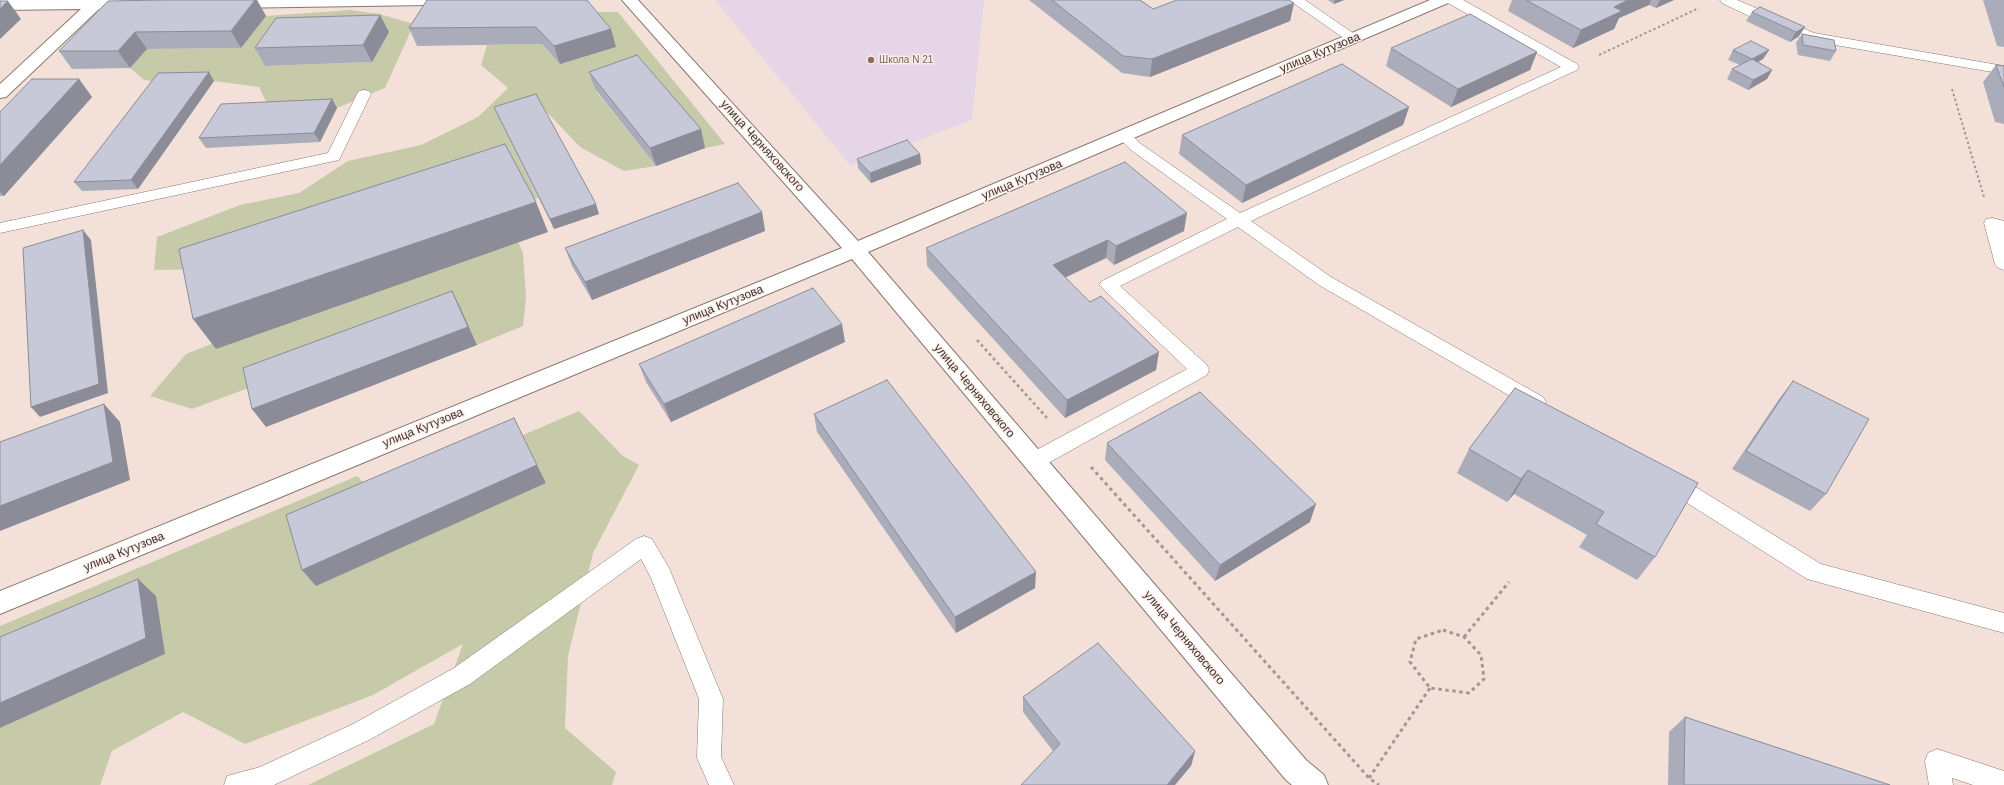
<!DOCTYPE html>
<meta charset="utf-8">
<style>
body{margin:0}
canvas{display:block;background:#f3e1d9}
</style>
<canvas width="2004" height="785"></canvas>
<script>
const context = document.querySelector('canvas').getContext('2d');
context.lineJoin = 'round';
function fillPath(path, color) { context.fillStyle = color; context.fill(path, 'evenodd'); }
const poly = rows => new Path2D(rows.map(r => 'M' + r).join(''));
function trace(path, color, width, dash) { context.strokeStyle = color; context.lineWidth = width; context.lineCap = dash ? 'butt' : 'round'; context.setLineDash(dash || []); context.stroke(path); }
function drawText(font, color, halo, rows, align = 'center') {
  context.font = font + ' Helvetica,sans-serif'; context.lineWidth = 3; context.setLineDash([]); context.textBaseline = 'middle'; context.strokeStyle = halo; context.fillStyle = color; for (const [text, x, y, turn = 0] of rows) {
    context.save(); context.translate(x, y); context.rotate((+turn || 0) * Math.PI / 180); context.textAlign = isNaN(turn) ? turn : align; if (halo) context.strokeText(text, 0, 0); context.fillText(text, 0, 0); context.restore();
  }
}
const education = poly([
 [715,0,984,0,972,120,851,166]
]);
const green = poly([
 [350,10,379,14,414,24,385,88,337,108,271,112,259,87,214,81,164,83,144,80,130,68,147,49,241,48,266,16],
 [388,33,372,62,266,66],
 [587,12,618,12,725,144,705,148,595,90,656,166,624,171,580,147,539,104,498,116,538,198,504,209,523,253,526,298,523,326,477,345,461,309,192,409,150,396,186,354,307,306,216,269,154,270,157,237,240,205,299,193,348,161,421,145,478,117,508,88,481,65,487,45,542,44,560,64,616,47],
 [579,411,623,456,639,465,593,553,568,656,565,728,616,772,612,785,308,785,434,724,463,644,373,695,245,744,183,712,112,751,100,785,0,785,0,728,165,654,0,662,0,626,357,476,379,498,546,483,523,435]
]);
const pathFar2 = poly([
 [1599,55,1699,8],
 [1952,89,1984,197]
]);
const pathFar1 = poly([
 [977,340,1047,418]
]);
const path = poly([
 [1091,467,1369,778,1379,785],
 [1443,630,1464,637,1481,655,1484,679,1469,693,1430,688,1410,662,1416,639,1443,630],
 [1464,637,1509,582],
 [1369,778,1430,688]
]);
const service = poly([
 [1289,0,1305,0,1360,38,1358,41,1353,42,1348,41,1289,0],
 [1446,0,1463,0,1577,64,1579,67,1577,70,1251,221,1331,277,1543,397,1546,402,1543,407,1536,409,1529,407,1319,285,1238,227,1120,286,1207,365,1209,370,1207,375,1041,467,1034,469,1027,467,1024,461,1027,455,1187,369,1099,285,1102,281,1227,219,1131,150,1117,136,1120,133,1130,133,1141,144,1240,213,1561,67,1448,3,1446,0],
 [1720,0,1737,0,1814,33,2004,66,2004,74,1806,40,1757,20,1722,3,1720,0],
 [364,90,369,91,371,94,339,160,0,233,0,223,328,153,357,94,359,91,364,90],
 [1992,218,2004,221,2004,270,1998,268,1995,264,1984,223,1986,219,1992,218],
 [1669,473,1676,475,1821,564,2004,613,2004,633,1807,579,1662,487,1659,481,1662,475,1669,473],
 [644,536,652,539,669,568,723,699,721,757,734,785,709,785,697,758,699,699,651,578,641,559,470,684,369,740,274,785,224,785,227,776,260,767,353,724,454,668,636,539,644,536],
 [1937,749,2004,771,2004,785,1973,785,1952,778,1953,785,1929,785,1925,761,1928,753,1937,749]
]);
const minor = poly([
 [0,0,136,0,142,4,139,7,134,9,99,9,6,97,0,98,0,84,81,9,0,10,0,0],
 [222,0,437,0,434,3,429,5,228,8,223,6,220,3,222,0],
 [622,0,638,0,858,241,1430,0,1451,0,1448,3,868,252,1306,760,1324,775,1328,785,1292,785,1286,780,852,259,0,614,0,591,842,248,622,0]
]);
const wall = poly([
 [160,0,257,0,266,16,241,48,147,49,130,68,72,69,59,51],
 [427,0,616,47,560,64,542,44,417,46,409,28],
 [1029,0,1140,0,1153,9,1294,3,1290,21,1150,77,1122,73],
 [1328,0,1344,0,1334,4],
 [1512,0,1674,0,1656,8,1649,5,1619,18,1614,29,1573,48,1508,11],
 [1983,0,2004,0,2004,47,1997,46],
 [1752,12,1805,27,1799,36,1790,42,1746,21],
 [389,32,372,62,265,66,255,48],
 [1802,34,1836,51,1830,61,1798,55,1796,43],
 [1391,48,1537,52,1530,70,1451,107,1386,66],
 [1733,50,1769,50,1763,59,1758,62,1772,70,1767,79,1748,90,1727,79,1732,69,1740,65,1728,60],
 [1996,65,2004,66,2004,124,1995,122,1983,82],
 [589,72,705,148,656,166,595,89],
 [79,79,92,97,4,196,0,196,0,112],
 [214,81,138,189,82,191,74,182],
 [332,99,337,108,320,142,206,148,199,138],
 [494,107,599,214,554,229,498,116],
 [1409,107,1403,125,1242,203,1179,154,1182,135],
 [920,154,921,164,871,183,858,168,857,159],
 [762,212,765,231,592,300,572,266,565,248],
 [1184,231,1114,265,1106,258,1065,277,1090,302,1156,370,1065,418,927,266,926,248],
 [845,342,671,422,646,382,639,364],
 [1793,381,1826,494,1810,511,1732,469,1779,399],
 [1515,388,1655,557,1637,580,1579,547,1587,535,1514,494,1507,502,1457,473,1469,449],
 [814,414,1035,588,956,633,817,432],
 [1107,443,1310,522,1215,581,1105,460],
 [1023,697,1195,751,1191,766,1053,751,1023,712],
 [1685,717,1890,785,1668,785,1669,732]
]);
const shadedWall = poly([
 [255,0,257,0,266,16,241,48,231,31],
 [1335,0,1344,0,1334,4],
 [1628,0,1651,0,1649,5,1619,18,1614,29,1573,48,1581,30,1614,7],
 [1660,0,1674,0,1656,8],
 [8,1,21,19,0,39,0,9],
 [1294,3,1290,21,1150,77,1152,59],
 [380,15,389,32,372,62,363,45],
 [1805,27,1799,36,1790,42,1796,32],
 [611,29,616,47,560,64,554,46],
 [135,32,147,49,130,68,118,51],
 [1769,50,1763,59,1746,69,1752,59],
 [1537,52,1530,70,1451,107,1458,89],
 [1772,70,1767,79,1748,90,1753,80],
 [209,72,214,81,138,189,131,180],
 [79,79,92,97,4,196,0,192,0,165],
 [332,99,337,108,320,142,314,133],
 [1409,107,1403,125,1242,203,1246,185],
 [701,129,705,148,656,166,650,148],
 [920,154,921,164,871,183,870,173],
 [536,202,548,232,216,349,193,319],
 [596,204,599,214,554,229,550,219],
 [762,212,765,231,592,300,585,282],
 [1187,213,1184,231,1114,265,1116,246],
 [83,230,91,240,108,393,40,417,31,407],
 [1108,240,1106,258,1052,284,1053,265],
 [452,291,461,309,477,345,266,427,252,409],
 [842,324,845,342,671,422,664,404],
 [1159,352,1156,370,1065,418,1067,400],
 [104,404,120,422,130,480,0,531,0,506],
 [514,418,546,483,316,586,302,570],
 [1528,470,1514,494,1507,502,1521,479],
 [1316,504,1310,522,1215,581,1220,565],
 [1036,572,1035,588,956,633,955,617],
 [138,579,156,596,165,654,0,728,0,703],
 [1195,751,1191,766,1175,785,1167,785]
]);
const building = poly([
 [160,0,255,0,231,31,135,32,118,51,59,51,108,1,160,0],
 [427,0,587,0,611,29,554,46,536,27,409,28,427,0],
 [1052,0,1140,0,1153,9,1177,0,1289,0,1294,3,1152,59,1123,56,1052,0],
 [1526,0,1628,0,1614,7,1622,11,1581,30,1526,0],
 [0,1,8,1,0,9,0,1],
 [1760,7,1805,27,1796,32,1752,12,1760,7],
 [1470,14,1537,52,1458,89,1391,48,1470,14],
 [380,15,363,45,255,48,276,18,380,15],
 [1802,34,1834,40,1836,51,1803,45,1802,34],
 [1751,41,1769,50,1752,59,1772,70,1753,80,1732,69,1752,59,1733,50,1751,41],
 [637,55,701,129,650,148,589,72,637,55],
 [1342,64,1409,107,1246,185,1182,135,1342,64],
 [1996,65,2004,66,2004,87,1996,65],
 [209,72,131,180,74,182,158,73,209,72],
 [32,79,79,79,0,165,0,112,32,79],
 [536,94,596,204,550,219,494,107,536,94],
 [332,99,314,133,199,138,221,104,332,99],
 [907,140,920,154,870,173,857,159,907,140],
 [505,144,536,202,193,319,179,249,505,144],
 [1125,162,1187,213,1116,246,1108,240,1053,265,1090,302,1101,296,1159,352,1067,400,926,248,1125,162],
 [738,183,762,212,585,282,565,248,738,183],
 [83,230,99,384,31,407,23,248,83,230],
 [813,288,842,324,664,404,639,364,813,288],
 [452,291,468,327,252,409,243,368,452,291],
 [887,380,1036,572,955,617,814,414,887,380],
 [1793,381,1869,419,1826,494,1746,451,1793,381],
 [1515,388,1698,483,1655,557,1596,524,1604,512,1528,470,1521,479,1469,449,1515,388],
 [1200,392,1316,504,1220,565,1107,443,1200,392],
 [104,404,113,462,0,506,0,442,104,404],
 [514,418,537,465,302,570,286,515,514,418],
 [138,579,146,638,0,703,0,637,138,579],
 [1098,643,1195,751,1167,785,1021,785,1060,744,1023,697,1098,643],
 [1685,717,1890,785,1684,785,1685,717]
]);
const markers = [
 [871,60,4,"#8d6e63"]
];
const farEducationnames = [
 ["Школа N 21",879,60]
];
const streetNames = [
 ["улица Кутузова",1320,53,-23],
 ["улица Черняховского",762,146,48],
 ["улица Кутузова",1022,180,-23],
 ["улица Кутузова",723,305,-22],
 ["улица Черняховского",974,391,50],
 ["улица Кутузова",423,428,-22],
 ["улица Кутузова",124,552,-22],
 ["улица Черняховского",1184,638,50]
];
fillPath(education, '#e5d5e7');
fillPath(green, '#c7caa9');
trace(service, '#887871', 1);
trace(minor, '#887871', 2);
trace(pathFar2, '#a49791', 2, [2.5, 2.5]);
trace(pathFar1, '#a49791', 2.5, [3, 3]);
trace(path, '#a49791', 3, [3.5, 3.5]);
fillPath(service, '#fff');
fillPath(minor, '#fff');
fillPath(wall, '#abacba');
fillPath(shadedWall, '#8b8c97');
fillPath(building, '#c7c8d8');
trace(building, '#8b8c97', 1);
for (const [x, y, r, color] of markers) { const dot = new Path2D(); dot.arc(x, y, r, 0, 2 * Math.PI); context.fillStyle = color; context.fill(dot); trace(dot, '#feefe9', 1.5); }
drawText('10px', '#785e54', '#feefe9', farEducationnames, 'left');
drawText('12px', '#39322f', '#feefe9', streetNames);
</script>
